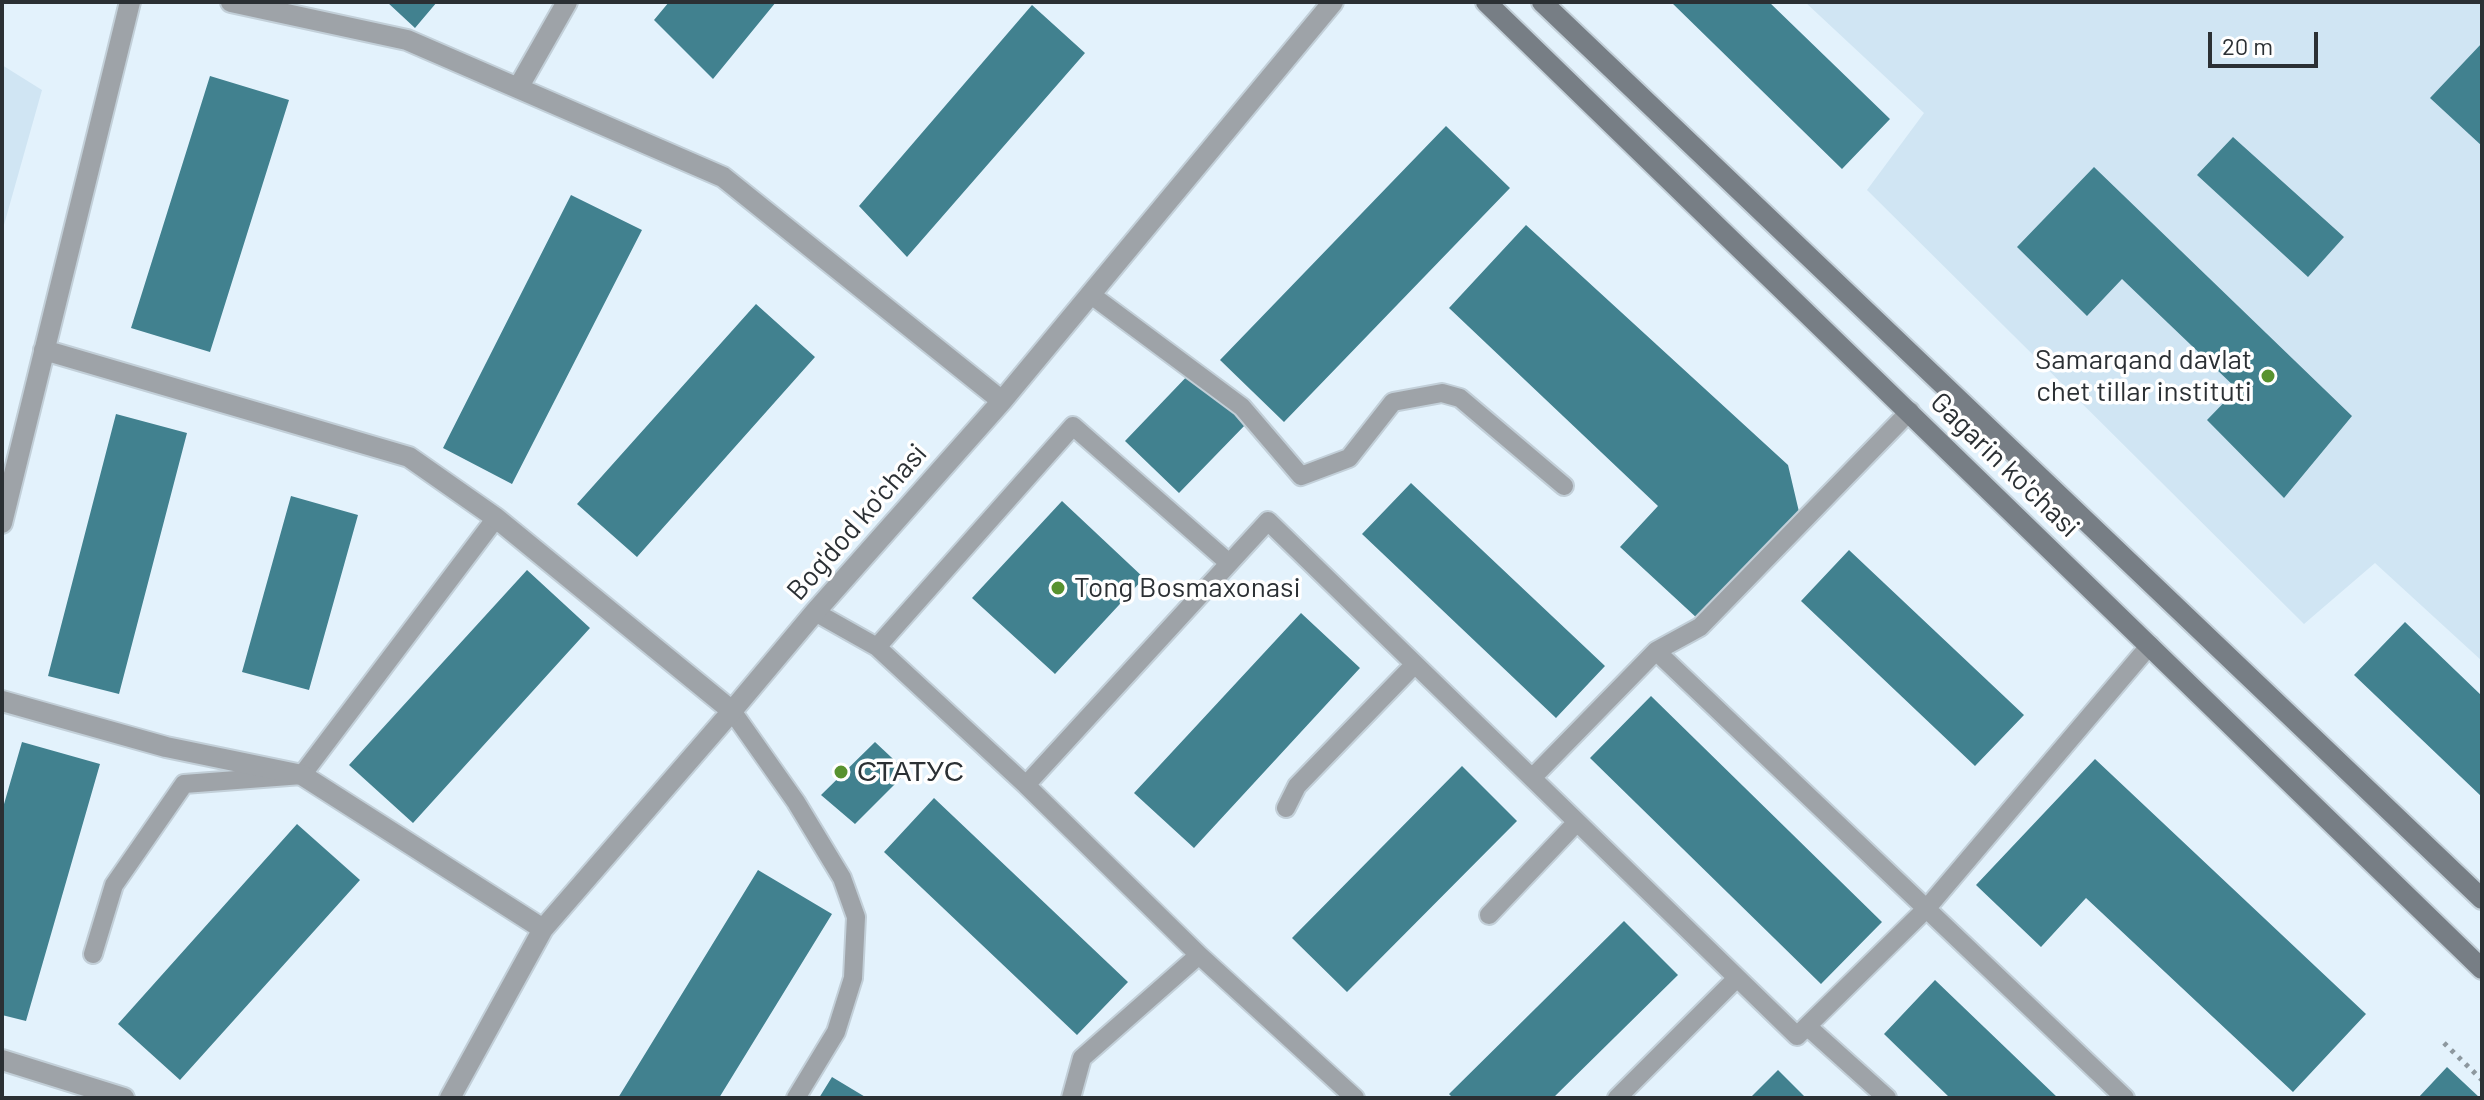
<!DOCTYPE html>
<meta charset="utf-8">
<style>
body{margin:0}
#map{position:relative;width:2484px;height:1100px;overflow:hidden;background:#e3f2fc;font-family:Barlow,sans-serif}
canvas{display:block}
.frame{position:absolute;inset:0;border:4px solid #2b3034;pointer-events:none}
.scale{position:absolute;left:2208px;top:32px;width:110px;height:36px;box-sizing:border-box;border:4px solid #2b3034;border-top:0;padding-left:10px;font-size:24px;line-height:28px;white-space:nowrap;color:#2b3034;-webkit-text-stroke:6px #fff;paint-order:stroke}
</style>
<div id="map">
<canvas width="2484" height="1100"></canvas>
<div class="frame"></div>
<div class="scale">20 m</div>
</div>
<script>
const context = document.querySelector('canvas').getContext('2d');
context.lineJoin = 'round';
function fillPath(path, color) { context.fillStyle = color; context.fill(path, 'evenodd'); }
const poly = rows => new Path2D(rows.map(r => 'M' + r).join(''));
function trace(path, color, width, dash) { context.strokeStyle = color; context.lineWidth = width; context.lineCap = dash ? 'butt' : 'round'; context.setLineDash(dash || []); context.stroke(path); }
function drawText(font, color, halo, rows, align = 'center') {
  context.font = font + ' Barlow,sans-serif'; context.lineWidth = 7; context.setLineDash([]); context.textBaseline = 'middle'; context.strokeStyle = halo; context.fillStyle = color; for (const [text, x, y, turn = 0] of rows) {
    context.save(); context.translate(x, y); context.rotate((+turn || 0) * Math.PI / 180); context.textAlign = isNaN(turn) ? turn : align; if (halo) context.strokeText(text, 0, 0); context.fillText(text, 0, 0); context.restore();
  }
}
const built = poly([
 [1805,2,2482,2,2482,661,2375,563,2304,624,1867,190,1924,113],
 [2,65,42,90,2,232]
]);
const building = poly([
 [387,2,437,2,415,28],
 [669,2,776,2,713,79,654,20],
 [1671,2,1769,2,1890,119,1842,169],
 [1032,5,1085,53,907,257,859,206],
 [2482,43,2482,146,2430,98],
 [210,76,289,100,210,352,131,328],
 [1446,126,1510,188,1284,422,1220,360],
 [2233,137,2344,237,2308,277,2197,175],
 [2094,167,2352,416,2284,498,2207,420,2237,389,2122,279,2087,316,2017,247],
 [571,195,642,230,512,484,443,448],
 [1526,225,1788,465,1800,516,1698,619,1620,547,1658,506,1449,308],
 [756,304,815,357,637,557,577,504],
 [1193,370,1247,423,1179,493,1125,441],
 [116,414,187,433,119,694,48,676],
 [1411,483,1605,666,1556,718,1362,534],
 [291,496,358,515,309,690,242,672],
 [1062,501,1144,578,1055,674,972,598],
 [1849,550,2024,715,1975,766,1801,601],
 [527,570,590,628,413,823,349,765],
 [1301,613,1360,668,1194,848,1134,793],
 [2405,622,2482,696,2482,797,2354,675],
 [1651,696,1882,922,1821,984,1590,758],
 [22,742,100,764,26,1021,2,1015,2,811],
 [875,742,907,772,855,824,821,795],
 [2095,759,2366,1014,2293,1092,2086,898,2041,947,1976,885],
 [1462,766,1517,821,1347,992,1292,938],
 [934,798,1128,982,1077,1035,884,852],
 [297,824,360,880,180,1080,118,1024],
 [758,870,832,914,719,1098,618,1098],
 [1624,921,1678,975,1553,1098,1453,1098,1449,1094],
 [1935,980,2058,1098,1950,1098,1884,1034],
 [2447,1067,2480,1098,2418,1098],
 [1778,1070,1806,1098,1750,1098],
 [832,1077,867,1098,819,1098]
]);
const path = poly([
 [2444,1043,2482,1080]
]);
const lane = poly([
 [1090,294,1242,407,1301,476,1349,458,1393,402,1442,393,1460,398,1564,486],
 [815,612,877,647,1026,785,1199,955],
 [877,647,1073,426,1229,563],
 [1656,651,1700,627,1910,411],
 [732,711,796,802,842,878,856,917,853,978,836,1032,796,1098],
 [1532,778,1656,651,2125,1098],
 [1026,785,1268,521,1797,1036,1927,908,2150,645],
 [1286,808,1297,786,1415,664],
 [1489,915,1577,822],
 [93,954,114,885,184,784,302,775,496,518],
 [1807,1026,1887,1098],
 [1071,1098,1082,1058,1199,955,1355,1098],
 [1617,1098,1737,978]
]);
const street = poly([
 [231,2,407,40,723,177,1002,401],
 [518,88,567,2],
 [44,350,409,457,496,518,732,711],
 [2,523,130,2],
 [2,701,166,747,302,775,543,929],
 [2,1060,124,1098],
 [450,1098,543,929,732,711,815,612,1002,401,1333,2]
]);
const secondary = poly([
 [1486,2,2482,969],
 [1542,2,2482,899]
]);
const markers = [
 [2268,376,8,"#58922f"],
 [1058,588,8,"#58922f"],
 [841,772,8,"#58922f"]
];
const poiNames = [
 ["Samarqand davlat",2252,360,"right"],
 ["chet tillar instituti",2252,392,"right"],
 ["Tong Bosmaxonasi",1074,588],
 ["СТАТУС",857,772]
];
const streetNames = [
 ["Gagarin ko'chasi",2005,465,44],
 ["Bog'dod ko'chasi",857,522,-49]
];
fillPath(built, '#d0e5f3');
fillPath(building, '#41818f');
trace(lane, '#c2cfd8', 22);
trace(street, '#c2cfd8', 24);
trace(secondary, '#c2cfd8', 24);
trace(path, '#8d989f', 5, [4, 6]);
trace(lane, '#9ea3a8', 18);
trace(street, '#9ea3a8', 20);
trace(secondary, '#777e85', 20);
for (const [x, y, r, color] of markers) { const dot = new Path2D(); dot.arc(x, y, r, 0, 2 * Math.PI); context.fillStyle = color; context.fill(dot); trace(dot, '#fff', 3); }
drawText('28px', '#2b3034', '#fff', poiNames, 'left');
drawText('28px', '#2b3034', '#fff', streetNames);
</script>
